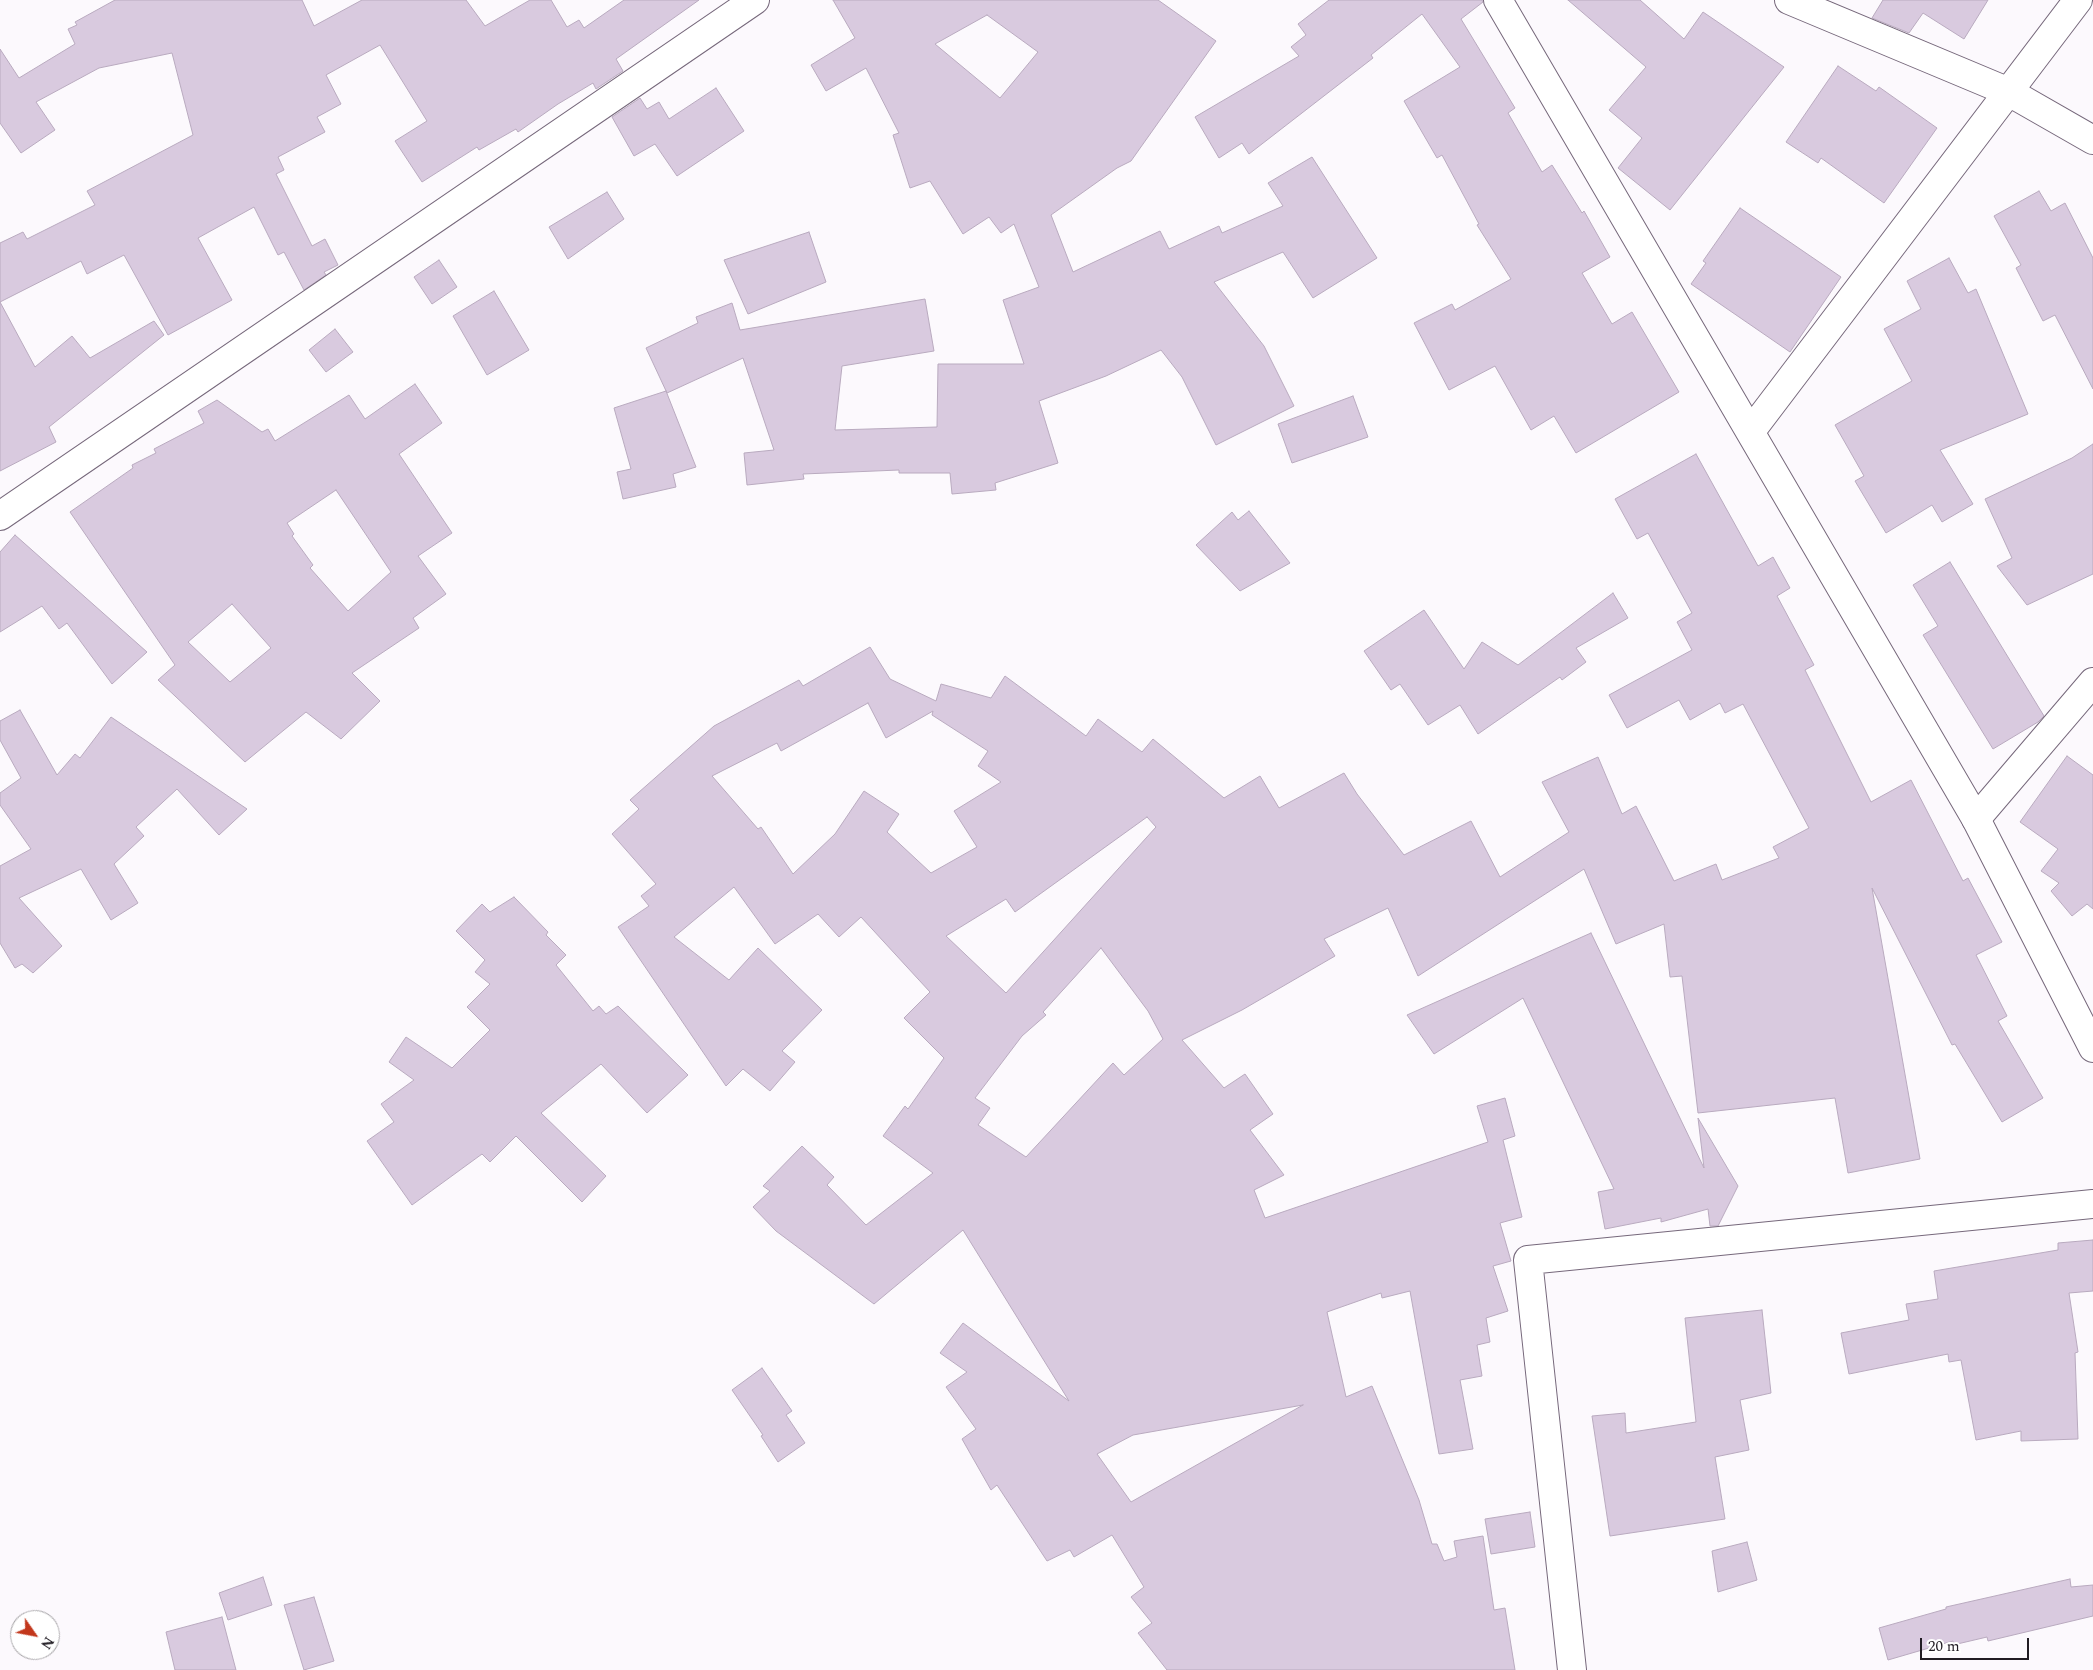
<!DOCTYPE html>
<style>
body{margin:0}
#map{position:relative;width:2093px;height:1670px;overflow:hidden;background:#fcf9fd;font-family:Spectral,serif}
canvas{display:block}
.north{position:absolute;left:10px;top:1610px;width:50px;height:50px;box-sizing:border-box;background:#fff;border:1px solid #a6a4a7;border-radius:50%;rotate:123deg;font-size:14px;font-weight:700;line-height:20px;text-align:center;color:#211c23}
.north::after{content:'';display:block;margin:auto;width:18px;height:22px;background:#c2371c;clip-path:polygon(50% 0,100% 100%,50% 72%,0 100%)}
.scale{position:absolute;left:1920px;top:1638px;width:109px;height:22px;box-sizing:border-box;border:2px solid #211c23;border-top:0;padding-left:6px;font-size:15px;line-height:18px;white-space:nowrap;color:#211c23;-webkit-text-stroke:4px #fff;paint-order:stroke}
</style>
<div id="map">
<canvas width="2093" height="1670"></canvas>
<div class="north">N</div>
<div class="scale">20 m</div>
</div>
<script>
const context = document.querySelector('canvas').getContext('2d');
context.lineJoin = 'round';
function fillPath(path, color) { context.fillStyle = color; context.fill(path, 'evenodd'); }
const poly = rows => new Path2D(rows.map(r => 'M' + r).join(''));
function trace(path, color, width, dash) { context.strokeStyle = color; context.lineWidth = width; context.lineCap = dash ? 'butt' : 'round'; context.setLineDash(dash || []); context.stroke(path); }
const building = poly([
 [115,0,302,0,314,26,362,0,466,0,485,26,530,0,551,0,567,27,579,20,584,28,624,0,699,0,616,59,623,71,596,89,593,83,558,104,518,132,516,129,479,150,477,147,422,182,395,141,427,121,380,45,326,75,341,104,317,117,325,132,278,157,284,170,276,174,312,246,325,239,338,265,324,272,326,275,304,290,284,252,278,255,254,207,198,238,232,300,168,335,124,255,87,274,81,261,0,302,35,367,72,336,90,358,154,321,164,335,49,427,56,442,0,471,0,243,23,232,27,239,95,205,87,191,193,135,172,53,99,68,36,102,55,130,21,153,0,123,0,49,19,78,75,44,68,29,77,25,75,22,115,0],
 [833,0,1158,0,1216,41,1131,161,1117,168,1051,215,1073,272,1160,231,1169,249,1219,226,1222,233,1283,206,1268,183,1312,157,1377,258,1313,298,1283,252,1214,282,1264,346,1294,406,1216,445,1182,377,1161,350,1106,376,1039,401,1058,463,995,483,996,490,952,494,950,473,899,473,899,470,803,474,804,479,747,485,744,453,774,450,743,358,667,393,646,348,698,323,696,317,732,303,740,330,925,299,934,351,842,366,835,430,937,427,938,364,1024,364,1003,300,1039,287,1014,224,1001,233,989,217,963,234,930,181,910,188,893,135,899,133,866,68,826,91,811,65,855,38,833,0],
 [987,15,1038,52,1000,98,935,44,987,15],
 [1329,0,1482,0,1483,2,1461,19,1515,108,1508,113,1542,172,1552,165,1582,213,1584,211,1610,257,1582,273,1612,324,1632,312,1679,392,1576,453,1554,416,1531,430,1495,366,1449,390,1414,323,1452,304,1455,310,1511,279,1477,225,1479,224,1442,155,1437,158,1404,101,1460,67,1422,14,1371,55,1373,58,1249,154,1242,143,1219,158,1195,117,1299,56,1291,47,1306,35,1298,24,1329,0],
 [1568,0,1640,0,1684,39,1703,12,1784,67,1670,210,1618,168,1642,138,1609,110,1646,67,1568,0],
 [1883,0,1988,0,1964,39,1923,13,1909,33,1872,18,1883,0],
 [1838,66,1876,91,1879,87,1937,128,1884,203,1821,158,1818,163,1786,142,1838,66],
 [716,88,744,131,677,176,655,144,634,156,612,117,640,98,647,109,659,102,669,119,716,88],
 [2039,191,2051,211,2065,203,2093,258,2093,389,2055,315,2043,321,2016,268,2021,265,1994,216,2039,191],
 [607,192,624,219,568,259,549,227,607,192],
 [1740,208,1841,277,1790,352,1691,284,1706,263,1703,261,1740,208],
 [809,232,826,282,748,314,724,260,809,232],
 [1949,258,1968,293,1976,289,2028,414,1940,450,1973,504,1942,522,1932,505,1886,533,1855,481,1864,476,1835,425,1912,381,1884,329,1921,309,1907,281,1949,258],
 [439,260,457,287,432,304,414,277,439,260],
 [494,291,529,350,487,375,453,316,494,291],
 [335,329,353,352,326,372,309,350,335,329],
 [415,384,442,423,399,454,452,533,418,556,446,594,413,618,419,628,352,673,380,701,341,739,306,712,245,762,158,680,175,665,70,512,133,468,132,465,156,453,154,449,204,423,198,411,217,400,262,432,268,429,275,441,349,395,365,419,415,384],
 [336,490,391,572,348,611,310,568,313,565,292,536,294,534,287,523,336,490],
 [232,604,271,648,230,682,188,642,232,604],
 [666,391,696,467,673,474,676,487,623,499,617,472,631,469,614,408,666,391],
 [1353,396,1368,437,1292,463,1278,424,1353,396],
 [2093,444,2093,574,2027,605,1997,566,2012,558,1985,499,2072,458,2093,444],
 [1696,454,1758,566,1773,557,1790,588,1777,596,1814,665,1805,670,1871,802,1911,780,1963,881,1968,878,2002,942,1976,955,2007,1016,1998,1021,2043,1098,2002,1122,1955,1044,1952,1045,1872,888,1920,1159,1848,1173,1835,1098,1698,1113,1682,976,1670,977,1664,924,1616,944,1584,869,1418,976,1388,908,1324,939,1335,956,1242,1010,1182,1040,1224,1088,1245,1074,1273,1114,1250,1130,1284,1175,1254,1190,1265,1218,1488,1142,1477,1106,1505,1098,1515,1136,1503,1140,1522,1217,1500,1223,1511,1261,1493,1266,1508,1311,1486,1318,1490,1342,1477,1345,1482,1376,1460,1380,1473,1449,1439,1454,1410,1291,1382,1298,1381,1293,1327,1312,1346,1397,1372,1386,1419,1500,1432,1544,1437,1544,1444,1561,1457,1557,1454,1541,1483,1536,1494,1610,1505,1608,1515,1670,1167,1670,1138,1633,1152,1623,1131,1597,1144,1587,1112,1535,1074,1557,1070,1550,1047,1561,997,1485,991,1490,962,1439,976,1429,946,1387,967,1372,940,1353,963,1323,1069,1401,963,1230,874,1304,776,1231,753,1207,770,1191,763,1186,802,1146,834,1177,827,1185,866,1225,933,1173,883,1136,905,1106,908,1109,944,1058,904,1018,930,992,861,917,839,937,818,914,775,944,734,887,674,937,729,980,758,948,822,1010,782,1051,795,1062,770,1091,743,1069,726,1086,618,927,649,906,641,896,656,884,612,834,639,809,630,800,714,726,799,680,803,686,870,647,890,679,936,701,941,684,991,698,1005,676,1086,736,1098,719,1142,752,1153,739,1224,798,1260,776,1279,808,1344,773,1357,794,1404,855,1471,821,1500,877,1569,832,1542,782,1598,757,1622,814,1636,806,1674,881,1716,864,1722,880,1779,858,1773,847,1809,828,1743,704,1725,713,1720,703,1690,720,1679,700,1627,728,1609,695,1692,650,1677,622,1692,613,1648,533,1637,539,1615,499,1696,454],
 [868,703,886,738,933,711,932,715,988,751,978,766,1001,782,954,811,977,847,931,873,887,832,899,814,864,791,835,834,793,874,761,827,758,829,712,776,777,743,781,751,868,703],
 [1147,817,1156,827,1006,993,946,936,1006,899,1015,912,1147,817],
 [1101,948,1148,1011,1163,1039,1124,1075,1113,1063,1026,1157,978,1125,990,1108,975,1098,1022,1036,1046,1015,1043,1012,1101,948],
 [1303,1405,1131,1502,1097,1454,1133,1435,1303,1405],
 [1249,511,1290,563,1240,591,1196,545,1232,512,1238,520,1249,511],
 [15,535,147,652,112,684,67,623,59,629,42,606,0,632,0,552,15,535],
 [1950,562,2044,716,2038,722,1993,749,1923,635,1938,626,1913,585,1950,562],
 [1613,593,1628,618,1576,648,1586,662,1562,680,1560,677,1478,734,1460,705,1428,725,1400,684,1391,690,1364,651,1424,610,1464,669,1482,642,1518,665,1613,593],
 [20,710,57,775,75,754,80,758,111,717,247,809,219,835,177,789,136,827,144,836,114,864,138,903,111,920,81,869,19,898,62,946,33,973,22,964,15,968,0,943,0,866,31,849,0,805,0,793,21,778,0,740,0,721,20,710],
 [2067,756,2093,775,2093,909,2087,904,2072,916,2051,891,2059,883,2041,871,2058,849,2020,822,2067,756],
 [514,897,548,932,546,935,566,955,556,965,593,1011,599,1006,606,1014,618,1006,688,1075,647,1113,601,1064,541,1113,606,1176,582,1202,516,1136,490,1162,482,1154,412,1205,367,1141,394,1122,381,1104,414,1080,389,1062,406,1037,452,1068,490,1030,467,1007,490,984,475,972,485,960,456,931,482,904,490,912,514,897],
 [1591,933,1704,1168,1698,1118,1738,1186,1718,1226,1710,1226,1708,1209,1661,1222,1661,1218,1605,1229,1598,1192,1614,1189,1523,998,1434,1054,1407,1015,1591,933],
 [2093,1240,2093,1291,2069,1293,2078,1352,2075,1353,2078,1439,2021,1441,2021,1431,1976,1440,1961,1360,1949,1362,1948,1354,1849,1374,1841,1333,1909,1320,1906,1304,1938,1299,1934,1271,2058,1250,2058,1243,2093,1240],
 [1762,1310,1771,1393,1740,1400,1749,1450,1715,1457,1725,1519,1610,1536,1592,1416,1625,1413,1626,1433,1696,1422,1685,1318,1762,1310],
 [762,1368,792,1411,786,1415,805,1443,778,1462,761,1436,763,1435,732,1390,762,1368],
 [1530,1512,1535,1547,1491,1554,1485,1519,1530,1512],
 [1747,1542,1757,1580,1718,1592,1712,1551,1747,1542],
 [263,1577,272,1605,228,1620,219,1593,263,1577],
 [2070,1579,2071,1587,2093,1585,2093,1616,1988,1641,1987,1637,1953,1645,1953,1641,1888,1660,1879,1628,1946,1609,1946,1607,2070,1579],
 [314,1597,334,1661,304,1670,284,1605,314,1597],
 [222,1617,236,1670,175,1670,166,1632,222,1617]
]);
const minor = poly([
 [1789,0,2009,92,2093,140],
 [1751,431,2078,0],
 [0,516,755,0],
 [1976,819,2093,682],
 [1572,1670,1528,1260,2093,1204]
]);
const tertiary = poly([
 [1498,0,1976,819,2093,1048]
]);
fillPath(building, '#d9cadf');
trace(building, '#b9aabf', 1);
trace(minor, '#76687b', 30);
trace(tertiary, '#76687b', 30);
trace(minor, '#fff', 28);
trace(tertiary, '#fff', 28);
</script>
